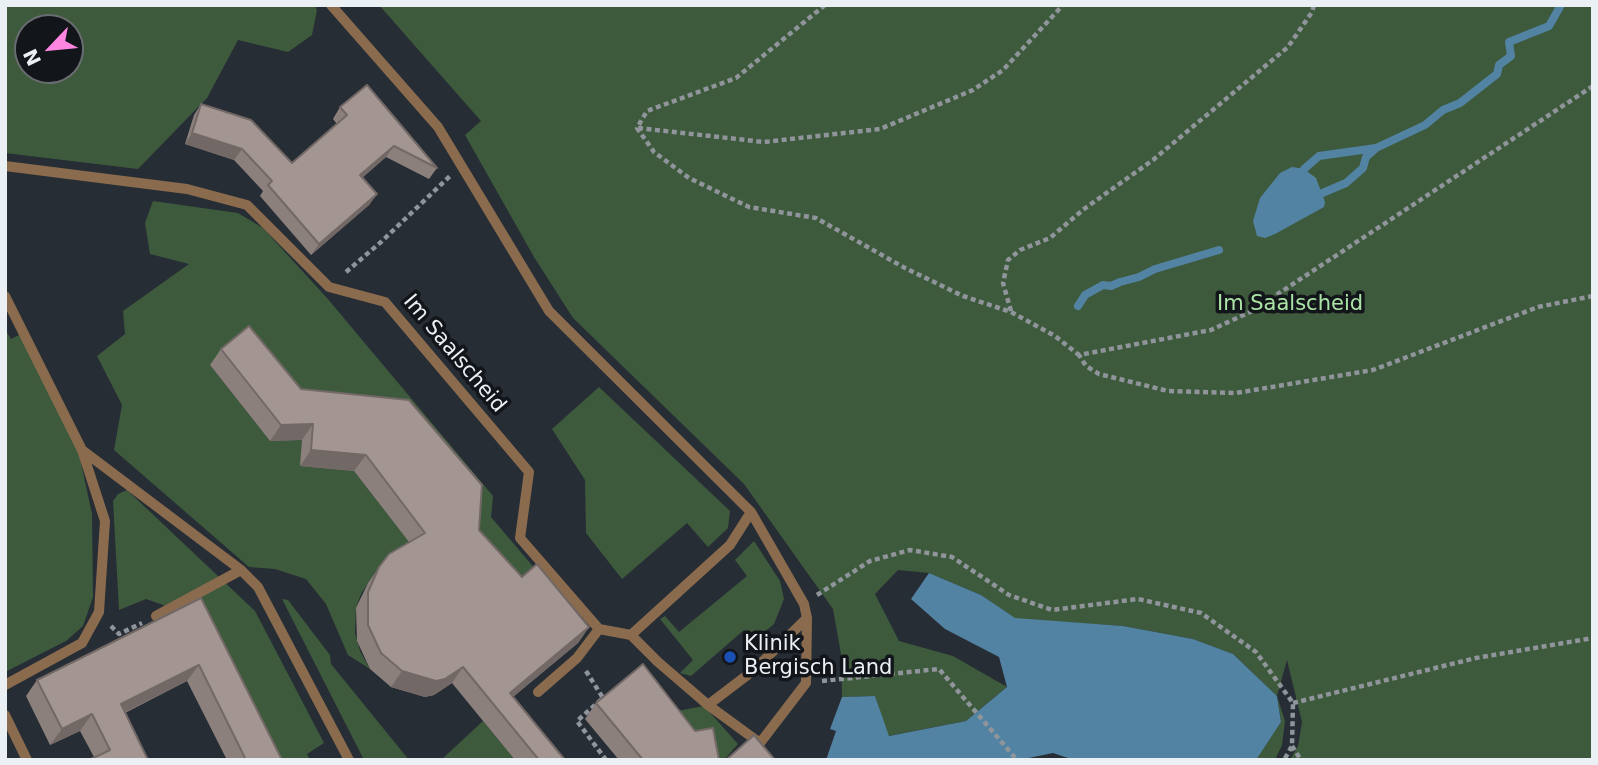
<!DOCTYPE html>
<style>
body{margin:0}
#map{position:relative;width:1598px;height:765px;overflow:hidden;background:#262d35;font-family:"DejaVu Sans",sans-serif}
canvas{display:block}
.frame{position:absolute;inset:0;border:7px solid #ebf0f5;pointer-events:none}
.north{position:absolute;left:14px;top:14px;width:70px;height:70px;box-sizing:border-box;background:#121519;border:2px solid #696d71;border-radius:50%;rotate:244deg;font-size:19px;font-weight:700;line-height:28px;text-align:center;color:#ebf0f5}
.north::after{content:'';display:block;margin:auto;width:24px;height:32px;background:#fe86e1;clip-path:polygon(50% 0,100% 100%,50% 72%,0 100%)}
</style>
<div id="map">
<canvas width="1598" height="765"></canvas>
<div class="frame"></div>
<div class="north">N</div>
</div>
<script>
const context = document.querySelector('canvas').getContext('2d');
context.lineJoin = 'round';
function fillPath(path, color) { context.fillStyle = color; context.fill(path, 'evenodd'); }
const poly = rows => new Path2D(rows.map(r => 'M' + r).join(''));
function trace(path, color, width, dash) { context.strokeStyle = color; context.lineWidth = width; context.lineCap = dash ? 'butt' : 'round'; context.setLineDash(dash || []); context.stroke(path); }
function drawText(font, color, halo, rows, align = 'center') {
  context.font = font + ' "DejaVu Sans",sans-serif'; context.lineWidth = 7; context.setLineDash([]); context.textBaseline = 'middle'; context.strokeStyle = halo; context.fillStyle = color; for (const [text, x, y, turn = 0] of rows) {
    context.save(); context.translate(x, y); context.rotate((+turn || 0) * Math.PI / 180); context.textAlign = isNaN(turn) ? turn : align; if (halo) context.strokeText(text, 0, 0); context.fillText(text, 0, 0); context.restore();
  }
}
const green = poly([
 [5,5,314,5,317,10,312,35,288,52,238,40,207,98,138,169,5,153],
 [28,28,70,28,70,70,28,70],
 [379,5,1593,5,1593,760,1290,760,1298,746,1302,722,1287,660,1277,696,1285,721,1282,745,1275,760,1255,760,1281,722,1277,696,1233,654,1193,639,1123,626,1015,619,981,595,929,573,898,570,875,594,899,641,953,656,1007,687,966,721,888,736,875,696,842,697,841,654,833,609,744,484,573,318,534,257,465,135,481,121],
 [153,201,238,213,263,228,327,298,493,496,491,517,536,570,526,580,468,546,210,365,270,441,302,440,301,466,354,471,417,552,368,583,361,594,356,608,355,633,360,651,370,669,348,655,326,604,306,579,275,569,249,567,114,450,122,405,97,356,125,334,123,311,189,264,150,254,145,223],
 [5,329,11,339,21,334,78,449,92,514,93,597,83,626,66,641,5,672],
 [599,387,730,511,728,528,708,547,687,523,622,579,586,533,585,480,552,429],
 [127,490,255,611,324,743,307,754,310,760,262,760,189,614,146,599,119,610,113,501,118,494],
 [754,541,780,581,784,599,774,624,755,640,744,630,691,676,680,673,693,660,660,619,665,616,679,632,747,576,735,560],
 [282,599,288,600,330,655,331,664,409,760,364,760],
 [704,706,738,744,724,760,717,760,677,711],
 [483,721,515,760,441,760]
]);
const water = poly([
 [1292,167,1304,169,1316,178,1325,202,1324,207,1275,234,1265,238,1257,236,1253,221,1260,198,1280,173],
 [929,573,981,595,1015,618,1123,626,1193,639,1233,654,1277,696,1281,722,1256,760,1074,760,1053,753,1019,760,826,760,836,731,830,729,842,697,875,696,889,736,966,721,1007,687,999,657,945,629,911,599]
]);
const stream = poly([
 [1304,169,1319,156,1376,148,1425,125,1443,110,1460,103,1497,74,1499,65,1511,56,1509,42,1549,26,1561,5],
 [1313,197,1346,183,1363,168,1366,157,1375,149],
 [1078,306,1085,295,1103,285,1111,286,1120,282,1139,277,1155,269,1219,250]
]);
const path = poly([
 [825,5,736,78,647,111,637,128,654,152,689,178,749,207,816,218,905,268,963,296,1011,312,1055,336,1079,355],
 [1593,86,1252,311,1211,330,1079,355,1086,366,1099,374,1168,391,1236,393,1373,370,1538,307,1593,296],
 [638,128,764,142,880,129,973,90,1003,70,1063,5],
 [346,272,381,242,450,176],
 [1011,311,1003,283,1008,260,1020,250,1050,238,1084,209,1153,160,1288,47,1312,12,1314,5],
 [817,595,870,561,910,550,952,557,1009,595,1052,610,1138,599,1201,613,1256,652,1293,703,1292,746,1284,760],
 [111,626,119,634,142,623],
 [586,671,603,698,577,721,606,760],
 [822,681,939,669,1017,760],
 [1293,703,1476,658,1593,638],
 [1292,746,1301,760]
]);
const service = poly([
 [5,166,187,189,247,205,329,287,385,302,529,472,520,538,599,629,631,635,658,662,708,705,760,743,806,683,807,618,804,604,751,512,549,311,438,127,331,5],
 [5,296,82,450,105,521,99,612,82,643,5,685],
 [82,450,241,570,258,587,349,760],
 [156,616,241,570],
 [631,635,730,545,751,512],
 [538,692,577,658,599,629],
 [708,705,754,670,807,618],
 [5,715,27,760]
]);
const wall = poly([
 [201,104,292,163,337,124,333,119,340,107,437,168,429,179,386,157,363,177,377,194,369,205,311,255,260,196,263,191,234,160,185,144,194,115],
 [221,349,301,389,479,530,522,577,589,627,578,643,513,697,565,760,515,760,452,683,434,695,425,697,391,687,370,669,357,641,356,608,368,583,389,554,409,542,354,471,300,466,302,440,270,441,210,365],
 [201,598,282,760,227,760,187,681,125,713,148,760,94,757,80,731,50,745,26,696,37,680],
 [596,703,695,731,719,760,619,760,585,719]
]);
const shadedWall = poly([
 [192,133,242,149,234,160,185,144],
 [394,146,386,157,353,186,360,175],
 [377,194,369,205,311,255,319,244],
 [313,424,302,440,270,441,281,425],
 [311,450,366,455,354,471,300,466],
 [589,627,578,643,498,709,510,693],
 [199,665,187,681,109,720,121,704],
 [463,667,452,683,434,695,425,697,391,687,402,671],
 [92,714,80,731,50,745,62,729]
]);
const building = poly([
 [367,85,437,168,394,146,360,175,377,194,319,244,268,185,272,181,242,149,192,133,201,104,251,120,292,163,347,115,340,107,367,85],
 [249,326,301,389,409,400,482,485,479,530,522,577,537,564,589,627,510,693,565,760,539,760,463,667,445,679,436,681,402,671,381,653,368,625,368,592,379,567,389,554,425,533,366,455,311,450,313,424,281,425,221,349,249,326],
 [201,598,282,760,246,760,199,665,121,704,148,760,89,760,110,750,92,714,62,729,37,680,201,598],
 [643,664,695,731,713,728,719,760,643,760,596,703,643,664],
 [754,735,775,760,726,760,754,735]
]);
const markers = [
 [730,657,7,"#1a4fb4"]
];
const parkNames = [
 ["Im Saalscheid",1290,305]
];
const streetNames = [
 ["Im Saalscheid",454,354,50]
];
const poiNames = [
 ["Klinik",744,645],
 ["Bergisch Land",744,669]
];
fillPath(green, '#3e5a3c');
fillPath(water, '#5383a3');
trace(stream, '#5383a3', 8);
trace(path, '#8f959b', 4.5, [5, 3.5]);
trace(service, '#8b6b4e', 10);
fillPath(wall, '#8c807d');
fillPath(shadedWall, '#726866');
fillPath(building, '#a39591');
trace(building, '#726866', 2);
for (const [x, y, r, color] of markers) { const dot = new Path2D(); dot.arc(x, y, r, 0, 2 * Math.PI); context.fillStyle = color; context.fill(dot); trace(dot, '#121519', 2.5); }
drawText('21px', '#ace4a7', '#121519', parkNames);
drawText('21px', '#ebf0f5', '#121519', streetNames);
drawText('21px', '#ebf0f5', '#121519', poiNames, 'left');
</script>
